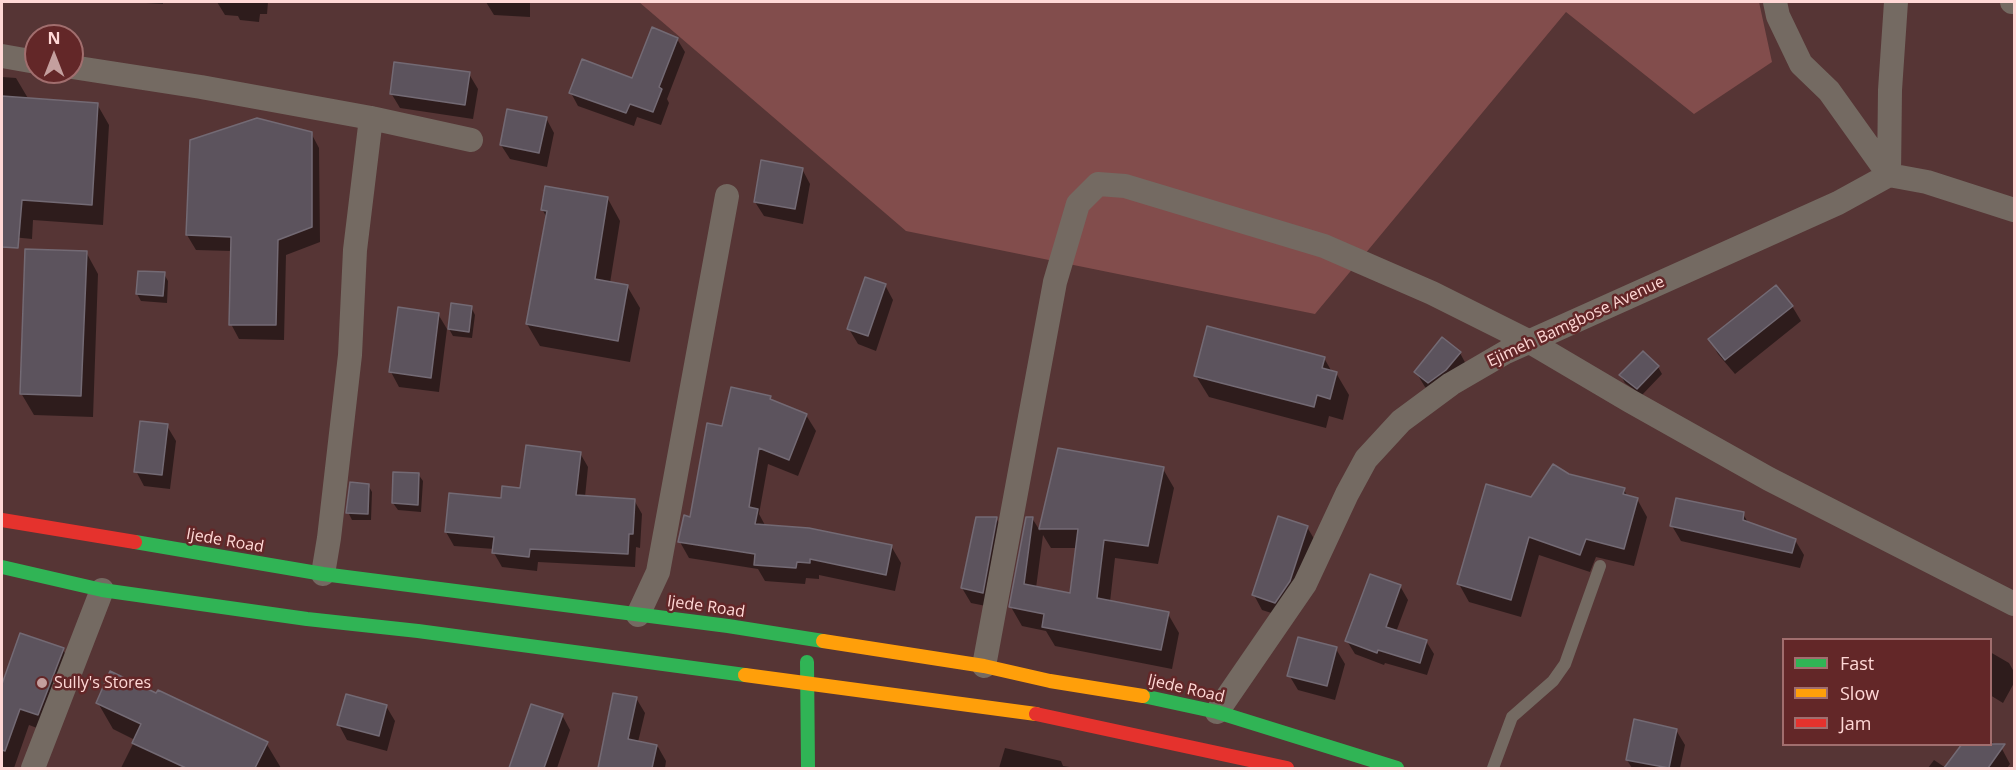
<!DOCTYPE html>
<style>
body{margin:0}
#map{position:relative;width:2016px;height:770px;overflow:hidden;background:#563535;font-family:"Open Sans",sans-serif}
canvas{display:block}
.frame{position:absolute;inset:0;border:3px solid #ffd8d6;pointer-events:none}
.legend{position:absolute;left:1782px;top:638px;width:210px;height:108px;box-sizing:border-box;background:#632728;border:2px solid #a16e6e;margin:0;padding:8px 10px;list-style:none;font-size:18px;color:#ffd8d6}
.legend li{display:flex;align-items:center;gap:12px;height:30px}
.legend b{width:30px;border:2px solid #a16e6e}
.north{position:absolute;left:24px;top:24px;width:60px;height:60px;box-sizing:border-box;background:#632728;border:2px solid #a16e6e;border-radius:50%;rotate:0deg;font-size:16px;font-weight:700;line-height:24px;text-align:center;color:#ffd8d6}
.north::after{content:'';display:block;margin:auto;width:21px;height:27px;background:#c49f9e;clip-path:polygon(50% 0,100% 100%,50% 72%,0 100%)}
</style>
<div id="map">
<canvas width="2016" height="770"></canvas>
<div class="frame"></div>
<ul class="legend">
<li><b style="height:8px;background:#30b455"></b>Fast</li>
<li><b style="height:8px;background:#ff9f0a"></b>Slow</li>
<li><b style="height:8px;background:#e5322d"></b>Jam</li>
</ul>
<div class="north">N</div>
</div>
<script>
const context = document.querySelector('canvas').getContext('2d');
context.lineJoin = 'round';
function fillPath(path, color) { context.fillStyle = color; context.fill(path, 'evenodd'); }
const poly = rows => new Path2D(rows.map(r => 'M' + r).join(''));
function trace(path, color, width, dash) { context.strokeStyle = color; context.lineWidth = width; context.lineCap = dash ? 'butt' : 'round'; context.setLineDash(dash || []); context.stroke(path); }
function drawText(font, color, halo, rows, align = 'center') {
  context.font = font + ' "Open Sans",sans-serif'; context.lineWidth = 5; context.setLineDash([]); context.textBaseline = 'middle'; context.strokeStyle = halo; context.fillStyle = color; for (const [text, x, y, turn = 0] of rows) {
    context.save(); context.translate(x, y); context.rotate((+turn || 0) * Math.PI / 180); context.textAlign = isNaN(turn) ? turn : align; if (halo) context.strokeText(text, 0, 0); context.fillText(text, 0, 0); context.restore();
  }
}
const green = poly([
 [639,2,1759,2,1772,62,1694,114,1566,12,1315,314,906,231]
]);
const shadow = poly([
 [129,2,163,2,163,4],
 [217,2,268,2,267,14,260,14,259,22,240,20,238,16,225,15],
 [486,2,530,2,530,17,494,15],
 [677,39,685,52,667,99,669,103,661,125,637,117,634,126,578,106,571,93,633,79],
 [469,74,478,89,473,119,400,108,391,93],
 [2,77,16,78,29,100,97,104,109,125,103,225,33,220,32,239,2,236],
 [546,118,554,133,547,167,510,159,501,145],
 [311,133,319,148,320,242,286,255,284,340,239,339,231,324,232,251,196,250,187,235],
 [802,169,810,184,803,224,764,216,755,202],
 [608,199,620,221,610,283,627,286,640,308,630,362,540,346,527,324,547,218,542,209],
 [86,252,98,274,93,417,34,415,21,393],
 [164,274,168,281,167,303,141,301,137,294],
 [885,285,893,300,876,351,858,344,849,329],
 [1792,306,1801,321,1735,374,1718,354,1710,340],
 [471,307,475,315,472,338,453,336,449,329],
 [438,314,447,329,439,392,399,387,391,372],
 [1460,353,1468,368,1438,397,1425,387,1416,372],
 [1324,358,1332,372,1336,373,1349,395,1343,420,1329,416,1326,428,1209,397,1196,376],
 [1658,367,1662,374,1642,395,1625,383,1621,376],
 [770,397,772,402,806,415,816,431,798,476,768,464,759,514,766,527,891,546,901,563,895,591,819,575,819,579,806,578,805,584,765,581,758,569,689,558,680,542,691,519,724,427],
 [167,426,176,441,170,489,144,486,136,471],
 [1059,450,1163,469,1174,488,1158,564,1115,558,1110,602,1168,614,1179,633,1172,669,1055,646,1046,631,1022,626,1011,607,1032,518,1040,531],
 [1043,535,1051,548,1077,548,1071,595,1036,588],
 [580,453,588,467,585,497,634,500,642,514,640,548,636,547,635,567,538,562,537,571,502,567,494,553,494,549,454,546,446,532,521,490],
 [418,474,423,481,421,512,398,510,393,503],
 [1569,475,1624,490,1628,497,1637,499,1647,517,1634,566,1596,557,1590,572,1539,555,1521,617,1469,602,1459,584,1532,499],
 [368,485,372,492,371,520,352,520,348,512],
 [1743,514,1749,524,1795,540,1804,555,1800,568,1681,541,1672,526],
 [996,518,1005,533,991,607,971,603,962,588],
 [1307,527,1316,542,1284,617,1262,610,1254,595],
 [1400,586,1408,600,1396,632,1426,641,1434,654,1427,675,1385,663,1384,665,1355,654,1347,641],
 [21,635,63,650,73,667,48,732,29,725,14,768,2,768,2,689],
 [1336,649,1345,664,1335,700,1298,690,1289,675],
 [1990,652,2009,663,2014,672,2014,683,2003,703,1990,695],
 [614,695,636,698,645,713,638,742,658,747,666,761,665,768,600,768],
 [98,703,266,743,281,768,121,768,135,740,113,729],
 [532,705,562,715,570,730,557,768,511,768],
 [386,706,395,721,387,751,347,740,339,725],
 [1676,730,1685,745,1680,768,1632,768,1627,760],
 [1990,741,2002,749,2010,764,2007,768,1928,768,1934,760,1946,768,1963,744,1990,744],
 [1005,748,1061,761,1063,766,1077,768,999,768]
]);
const building = poly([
 [652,27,678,38,659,87,662,89,653,112,630,104,626,113,569,93,582,59,632,78,652,27],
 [394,62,470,72,465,105,390,94,394,62],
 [2,96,98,103,92,205,22,200,18,248,2,247,2,96],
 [507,109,547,117,539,153,500,145,507,109],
 [257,118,312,132,312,227,278,240,276,325,229,325,231,237,186,235,190,140,257,118],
 [761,160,803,168,795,209,754,202,761,160],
 [545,186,608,197,595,279,628,285,618,341,526,324,547,211,541,210,545,186],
 [25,249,87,251,81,396,20,394,25,249],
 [138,271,165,272,163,296,136,294,138,271],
 [865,277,886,284,868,336,847,329,865,277],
 [1776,285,1793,306,1725,360,1708,339,1776,285],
 [451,303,472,306,469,332,448,329,451,303],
 [398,307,439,313,431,378,389,372,398,307],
 [1207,326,1325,357,1322,368,1337,372,1330,399,1317,395,1314,407,1194,376,1207,326],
 [1442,337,1461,352,1446,370,1428,383,1414,372,1442,337],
 [1643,351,1659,366,1637,389,1619,375,1643,351],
 [731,387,771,396,770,399,807,414,789,460,759,448,749,507,758,509,755,524,809,528,892,545,886,575,810,559,810,563,797,562,796,568,754,565,755,554,678,542,684,515,690,517,707,423,722,426,731,387],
 [140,421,168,424,162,475,134,472,140,421],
 [526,445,581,452,576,495,635,499,633,534,629,534,628,554,530,549,529,557,492,553,494,537,445,532,449,493,501,498,502,486,520,488,526,445],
 [1058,448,1164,467,1148,546,1104,540,1097,598,1169,612,1161,650,1042,627,1044,614,1009,607,1026,517,1033,517,1024,584,1070,593,1078,529,1039,529,1058,448],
 [1553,464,1569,474,1625,488,1623,494,1638,498,1624,549,1586,539,1580,555,1529,537,1511,600,1457,584,1486,484,1531,497,1553,464],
 [393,472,419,473,418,505,392,503,393,472],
 [350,482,369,484,368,514,346,513,350,482],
 [1676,498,1744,512,1743,520,1796,539,1792,553,1670,526,1676,498],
 [1278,516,1308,526,1290,581,1275,603,1252,595,1278,516],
 [976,517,997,517,983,593,961,588,976,517],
 [1370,574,1401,585,1386,627,1427,640,1420,663,1378,650,1377,653,1345,641,1370,574],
 [20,633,64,648,38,715,20,709,5,751,2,750,2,684,20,633],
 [1298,637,1337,647,1327,686,1287,676,1298,637],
 [110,671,156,693,158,690,268,742,255,768,186,768,132,743,141,724,96,703,110,671],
 [613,693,637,697,628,739,657,745,652,768,598,768,613,693],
 [346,694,387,705,379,736,337,725,346,694],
 [531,704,563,714,544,768,509,768,531,704],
 [1634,719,1677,729,1669,768,1626,760,1634,719],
 [1962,744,2005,744,1988,768,1944,768,1962,744]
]);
const lane = poly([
 [1493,768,1512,717,1553,681,1565,664,1600,566]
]);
const street = poly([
 [1775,2,1778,16,1801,64,1829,91,1889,175],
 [2012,2,2014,2],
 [2,56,36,62],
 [72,67,201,87,371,118,471,140],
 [1889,175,1890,90,1896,2],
 [323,574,329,538,350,355,355,250,371,118],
 [638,615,658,572,727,196],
 [984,666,1055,282,1078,204,1098,184,1125,186,1324,246,1432,293,1530,342,1630,401,1769,479,2014,604],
 [1217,712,1305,584,1347,494,1366,459,1401,421,1451,384,1506,352,1838,203,1889,175,1927,182,2014,210],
 [33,768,102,590]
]);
const fast = poly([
 [135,542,323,574,728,626,823,641],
 [2,567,102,590,307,619,418,631,745,675],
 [807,662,808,768],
 [1143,696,1217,712,1397,768]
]);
const slow = poly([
 [823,641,984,666,1050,681,1143,696],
 [745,675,1036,714]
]);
const jam = poly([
 [2,520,135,542],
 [1036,714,1287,768]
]);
const markers = [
 [42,683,6,"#c49f9e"]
];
const streetNames = [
 ["Ejimeh Bamgbose Avenue",1576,322,-25],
 ["Ijede Road",225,541,10],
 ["Ijede Road",706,607,8],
 ["Ijede Road",1186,689,13]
];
const poiNames = [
 ["Sully's Stores",54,683]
];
fillPath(green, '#824d4c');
fillPath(shadow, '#0007');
fillPath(building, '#5c535d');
trace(building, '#736a74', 1.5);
trace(lane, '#746a62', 12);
trace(street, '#746a62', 24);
trace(fast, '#30b455', 14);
trace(slow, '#ff9f0a', 14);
trace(jam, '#e5322d', 14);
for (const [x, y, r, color] of markers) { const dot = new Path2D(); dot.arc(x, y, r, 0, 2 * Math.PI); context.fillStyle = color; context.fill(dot); trace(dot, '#632728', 2); }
drawText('16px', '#ffd8d6', '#632728', streetNames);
drawText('16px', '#ffd8d6', '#632728', poiNames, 'left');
</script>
